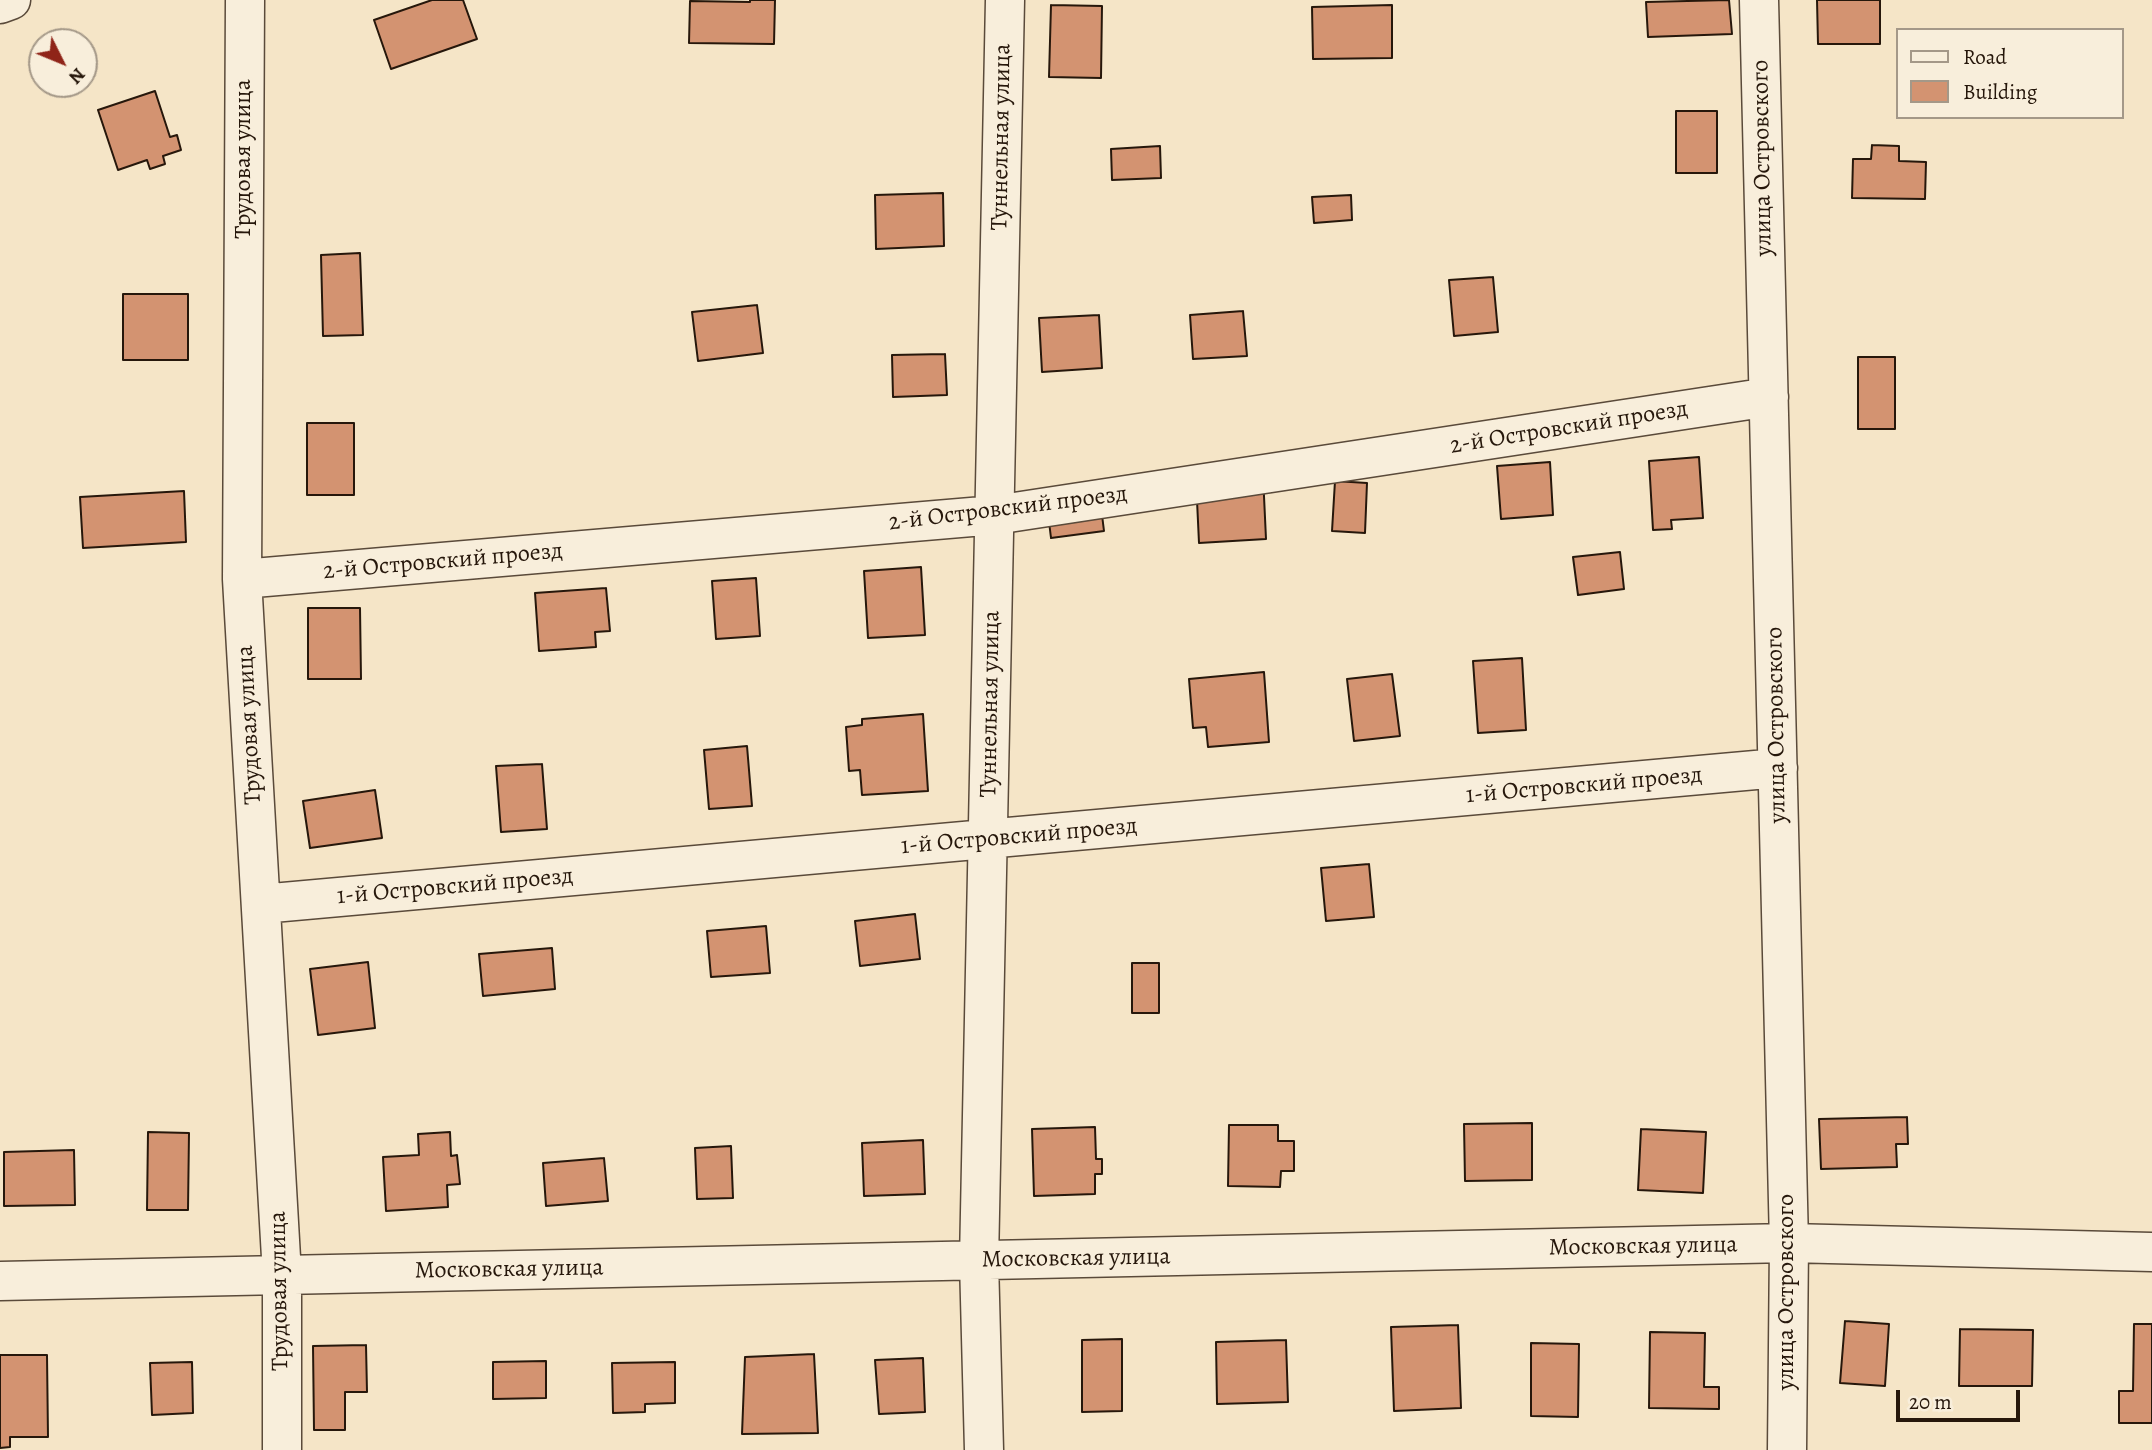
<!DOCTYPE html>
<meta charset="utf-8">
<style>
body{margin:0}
#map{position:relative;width:2152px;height:1450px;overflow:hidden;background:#f5e5c7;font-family:Alegreya,serif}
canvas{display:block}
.legend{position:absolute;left:1896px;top:28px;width:228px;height:91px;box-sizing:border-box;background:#f8eedb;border:2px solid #a49888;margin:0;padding:9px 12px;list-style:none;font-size:21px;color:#26170b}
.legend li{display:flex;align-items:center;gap:14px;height:35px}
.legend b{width:35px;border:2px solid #a49888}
.north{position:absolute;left:28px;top:28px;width:70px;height:70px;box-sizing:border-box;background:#f8eedb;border:2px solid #a49888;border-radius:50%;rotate:133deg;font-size:19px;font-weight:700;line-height:28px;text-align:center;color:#26170b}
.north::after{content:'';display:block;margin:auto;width:24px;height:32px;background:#8f2418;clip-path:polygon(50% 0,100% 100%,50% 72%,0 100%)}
.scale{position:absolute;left:1896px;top:1390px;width:124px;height:32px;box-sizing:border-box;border:4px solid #26170b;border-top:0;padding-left:9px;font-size:21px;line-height:24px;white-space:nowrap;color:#26170b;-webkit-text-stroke:5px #f8eedb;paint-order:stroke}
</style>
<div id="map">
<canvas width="2152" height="1450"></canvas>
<ul class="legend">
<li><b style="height:9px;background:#f8eedb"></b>Road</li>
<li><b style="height:19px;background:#d39371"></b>Building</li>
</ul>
<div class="north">N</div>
<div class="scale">20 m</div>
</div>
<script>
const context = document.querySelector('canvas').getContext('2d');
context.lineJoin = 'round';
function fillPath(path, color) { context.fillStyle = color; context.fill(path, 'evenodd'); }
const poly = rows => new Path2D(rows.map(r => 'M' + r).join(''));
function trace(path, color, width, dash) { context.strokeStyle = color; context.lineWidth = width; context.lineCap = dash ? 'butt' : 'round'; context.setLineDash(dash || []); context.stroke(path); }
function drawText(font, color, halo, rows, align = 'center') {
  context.font = font + ' Alegreya,serif'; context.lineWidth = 7; context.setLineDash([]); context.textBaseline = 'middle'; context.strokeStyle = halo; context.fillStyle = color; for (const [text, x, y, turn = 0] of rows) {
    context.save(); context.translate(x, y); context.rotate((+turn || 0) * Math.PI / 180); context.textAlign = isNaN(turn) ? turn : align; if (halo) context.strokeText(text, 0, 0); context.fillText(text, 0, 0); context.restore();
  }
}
const building = poly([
 [432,0,463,0,477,39,391,69,374,20,432,0],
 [750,0,775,0,774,44,689,43,690,1,750,2,750,0],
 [1729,0,1732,34,1648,37,1646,2,1729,0],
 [1817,0,1880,0,1880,44,1818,44,1817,0],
 [1051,5,1102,6,1101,78,1049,77,1051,5],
 [1392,5,1392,58,1313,59,1312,7,1392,5],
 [155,91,170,137,177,135,181,150,163,156,165,164,150,169,147,160,118,170,98,110,155,91],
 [1676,111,1717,111,1717,173,1676,173,1676,111],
 [1872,145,1899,146,1899,161,1926,162,1925,199,1852,198,1853,159,1871,159,1872,145],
 [1160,146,1161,178,1112,180,1111,149,1160,146],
 [943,193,944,246,876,249,875,195,943,193],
 [1351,195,1352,220,1314,223,1312,197,1351,195],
 [360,253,363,335,323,336,321,255,360,253],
 [1493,277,1498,332,1454,336,1449,280,1493,277],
 [123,294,188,294,188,360,123,360,123,294],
 [757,305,763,353,698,361,692,312,757,305],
 [1243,311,1247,356,1193,359,1190,315,1243,311],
 [1099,315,1102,368,1042,372,1039,318,1099,315],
 [945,354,947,395,893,397,892,355,945,354],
 [1858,357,1895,357,1895,429,1858,429,1858,357],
 [307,423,354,423,354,495,307,495,307,423],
 [1699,457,1703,518,1671,520,1672,529,1653,530,1649,461,1699,457],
 [1550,462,1553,515,1501,519,1497,466,1550,462],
 [1263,475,1266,539,1199,543,1196,479,1263,475],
 [1335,481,1367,483,1365,533,1332,531,1335,481],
 [1098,483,1104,531,1051,538,1045,489,1098,483],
 [184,491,186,542,83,548,80,497,184,491],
 [1620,552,1624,589,1578,595,1573,557,1620,552],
 [921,567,925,635,868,638,864,571,921,567],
 [756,578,760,636,716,639,712,581,756,578],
 [606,588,610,631,595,632,596,647,539,651,535,593,606,588],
 [308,608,360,608,361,679,308,679,308,608],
 [1522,658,1526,730,1478,733,1473,661,1522,658],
 [1264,672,1269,742,1208,747,1206,727,1193,728,1189,679,1264,672],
 [1392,674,1400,736,1354,741,1347,679,1392,674],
 [923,714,928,791,862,795,860,770,849,771,846,727,862,725,862,719,923,714],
 [747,746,752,806,709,809,704,750,747,746],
 [542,764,547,829,501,832,496,766,542,764],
 [375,790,382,838,310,848,303,801,375,790],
 [1369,864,1374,917,1326,921,1321,868,1369,864],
 [915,914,920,959,860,966,855,921,915,914],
 [766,926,770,973,711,977,707,931,766,926],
 [552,948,555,989,483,996,479,954,552,948],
 [368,962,375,1028,318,1035,310,969,368,962],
 [1132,963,1159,963,1159,1013,1132,1013,1132,963],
 [1907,1117,1908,1144,1896,1144,1897,1167,1821,1169,1819,1119,1907,1117],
 [1532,1123,1532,1180,1465,1181,1464,1124,1532,1123],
 [1229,1125,1278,1125,1278,1141,1294,1141,1294,1171,1281,1171,1280,1187,1228,1186,1229,1125],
 [1095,1127,1096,1159,1102,1159,1102,1174,1095,1174,1095,1194,1034,1196,1032,1129,1095,1127],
 [1641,1129,1706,1132,1703,1193,1638,1190,1641,1129],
 [148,1132,189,1133,188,1210,147,1210,148,1132],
 [450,1132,451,1156,457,1155,460,1184,447,1185,448,1207,386,1211,383,1157,419,1155,418,1134,450,1132],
 [923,1140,925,1194,864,1196,862,1143,923,1140],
 [731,1146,733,1198,697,1199,695,1148,731,1146],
 [74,1150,75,1205,4,1206,4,1152,74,1150],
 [604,1158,608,1201,546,1206,543,1163,604,1158],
 [1845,1321,1889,1324,1885,1386,1840,1383,1845,1321],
 [2134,1324,2152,1324,2152,1423,2119,1423,2119,1391,2133,1391,2134,1324],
 [1458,1325,1461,1408,1394,1411,1391,1327,1458,1325],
 [1960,1329,2033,1330,2032,1386,1959,1386,1960,1329],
 [1650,1332,1705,1333,1704,1387,1719,1387,1719,1409,1649,1408,1650,1332],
 [1122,1339,1122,1411,1082,1412,1082,1340,1122,1339],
 [1286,1340,1288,1402,1217,1404,1216,1342,1286,1340],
 [1531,1343,1579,1344,1578,1417,1531,1416,1531,1343],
 [366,1345,367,1392,345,1392,345,1430,314,1430,313,1346,366,1345],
 [814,1354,818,1433,742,1434,745,1357,814,1354],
 [0,1355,47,1355,48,1437,10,1437,10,1447,0,1448,0,1355],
 [923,1358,925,1412,879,1414,875,1360,923,1358],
 [546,1361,546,1398,493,1399,493,1362,546,1361],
 [192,1362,193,1413,152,1415,150,1363,192,1362],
 [675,1362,675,1403,645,1404,645,1412,613,1413,612,1363,675,1362]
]);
const minor = poly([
 [245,0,242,579,282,1275,282,1450],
 [1759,0,1789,1243,1787,1450],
 [0,4,11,0],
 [242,579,995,515,1769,397],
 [261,904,1778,768],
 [0,1281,1789,1243,2152,1252],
 [984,1450,979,1261,1005,0]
]);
const streetNames = [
 ["Туннельная улица",1002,137,-89],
 ["улица Островского",1763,158,-91],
 ["Трудовая улица",244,159,-90],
 ["2-й Островский проезд",1569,428,-9],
 ["2-й Островский проезд",1008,509,-7],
 ["2-й Островский проезд",443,562,-5],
 ["Туннельная улица",991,704,-89],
 ["Трудовая улица",250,725,-93],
 ["улица Островского",1777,725,-91],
 ["1-й Островский проезд",1584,786,-5],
 ["1-й Островский проезд",1019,837,-5],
 ["1-й Островский проезд",455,887,-5],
 ["Московская улица",1643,1247,-1],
 ["Московская улица",1076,1259,-1],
 ["Московская улица",509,1270,-1],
 ["Трудовая улица",280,1291,-91],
 ["улица Островского",1787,1292,-90]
];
fillPath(building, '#d39371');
trace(building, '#26170b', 2);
trace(minor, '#5a4a3a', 41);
trace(minor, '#f8eedb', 38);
drawText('24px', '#26170b', '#f8eedb', streetNames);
</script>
